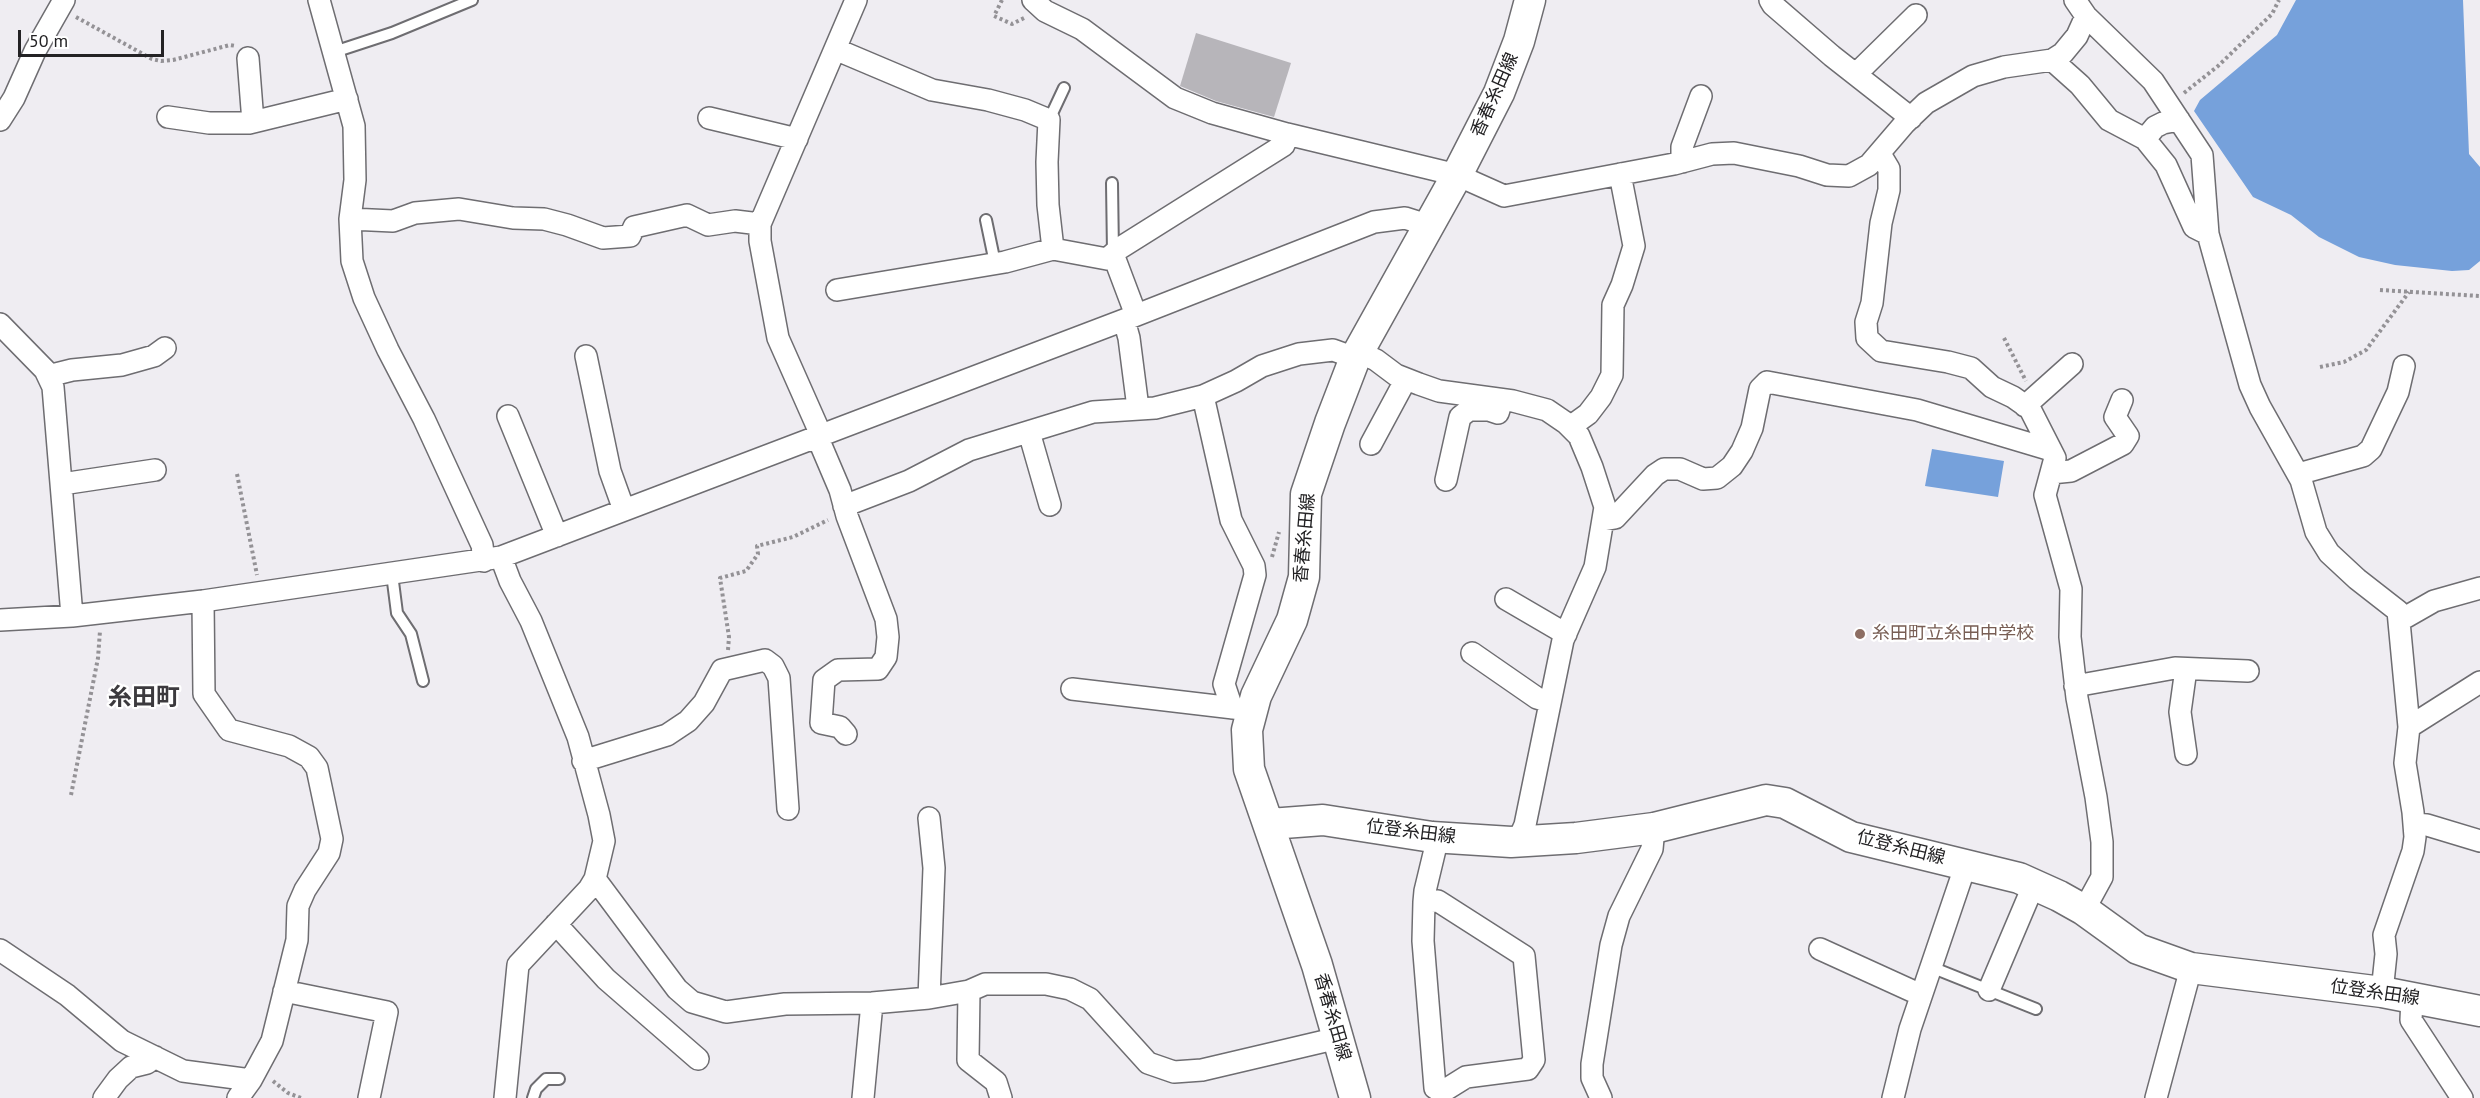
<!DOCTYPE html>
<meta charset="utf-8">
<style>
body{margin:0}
#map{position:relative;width:2480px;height:1098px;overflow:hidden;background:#efedf2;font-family:"PT Sans",sans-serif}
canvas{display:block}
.scale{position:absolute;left:18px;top:30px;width:146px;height:27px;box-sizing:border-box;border:3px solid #232224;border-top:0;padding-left:8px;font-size:18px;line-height:21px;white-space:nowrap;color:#232224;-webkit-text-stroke:4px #fff;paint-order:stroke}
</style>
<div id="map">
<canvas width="2480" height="1098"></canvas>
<div class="scale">50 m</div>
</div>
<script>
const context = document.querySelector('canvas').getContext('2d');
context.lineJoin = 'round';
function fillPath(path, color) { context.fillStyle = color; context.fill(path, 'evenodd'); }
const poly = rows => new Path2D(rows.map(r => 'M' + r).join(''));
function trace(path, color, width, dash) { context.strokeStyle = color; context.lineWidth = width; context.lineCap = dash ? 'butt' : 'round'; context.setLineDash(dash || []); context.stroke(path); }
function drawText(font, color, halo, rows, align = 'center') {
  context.font = font + ' "PT Sans","Noto Sans JP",sans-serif'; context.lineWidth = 4.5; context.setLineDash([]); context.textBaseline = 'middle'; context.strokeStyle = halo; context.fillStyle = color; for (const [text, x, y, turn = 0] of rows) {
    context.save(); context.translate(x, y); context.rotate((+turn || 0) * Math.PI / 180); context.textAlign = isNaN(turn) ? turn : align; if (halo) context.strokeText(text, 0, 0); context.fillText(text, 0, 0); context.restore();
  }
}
const water = poly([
 [2296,0,2463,0,2469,154,2480,167,2480,261,2469,270,2452,271,2395,265,2359,257,2319,237,2291,215,2253,197,2194,111,2200,100,2277,35],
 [1932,449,2004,461,1998,497,1925,486]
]);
const building = poly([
 [1196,33,1291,63,1274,117,1216,101,1180,86]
]);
const path = poly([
 [1002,0,994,16,1012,24,1024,18],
 [76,17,152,59,161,61,173,60,230,45,236,46],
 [2184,93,2218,66,2272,14,2279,0],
 [2380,290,2480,296],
 [2004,338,2026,381],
 [2320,367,2344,362,2366,350,2409,292],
 [237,474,257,575],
 [1272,557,1279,532],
 [728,650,729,637,720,578,746,571,758,554,757,546,793,537,828,520],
 [71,795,98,658,100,631],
 [273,1081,288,1093,301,1098]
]);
const lane = poly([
 [334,52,392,33,472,0],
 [1049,120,1064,88],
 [1112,183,1113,253],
 [986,220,995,263],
 [392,574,397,613,411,634,423,681],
 [1931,967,2036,1009],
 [533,1098,536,1089,546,1079,559,1079]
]);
const street = poly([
 [319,0,354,126,355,180,350,219,352,261,364,298,388,350,424,419,482,545,484,561],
 [1033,0,1045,11,1082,29,1175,98,1212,113,1287,134],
 [1770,0,1773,5,1832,56,1911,118],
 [2075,0,2086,16,2153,81,2202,155,2208,234,2250,385,2260,407,2301,480,2316,532,2329,553,2357,579,2398,611,2409,727,2405,763,2413,812,2415,837,2413,851,2384,935,2386,954,2382,992],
 [835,49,932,90,988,100,1025,110,1049,120,1047,162,1048,205,1053,249],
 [248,58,253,122],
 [2052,60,2080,85,2109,120,2145,139,2166,165,2194,227,2208,234],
 [1856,74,1916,15],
 [168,117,209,123,249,123,347,99],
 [709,118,797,139],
 [0,120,14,98,35,51,64,0],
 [2145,139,2155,127,2163,123,2179,120],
 [1880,154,1889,169,1889,190,1881,223,1872,303,1866,322,1867,338,1881,351,1948,362,1971,368,1992,387,2013,397,2030,409,2055,458,2045,495,2071,589,2070,637,2077,698,2096,797,2102,842,2102,877,2084,910],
 [1682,162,1682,147,1701,96],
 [350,219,393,221,415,213,459,209,513,218,544,219,567,225,603,238,630,236,634,227,687,215,708,225,735,221,760,224],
 [1113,254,1136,315],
 [837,290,1005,262,1053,249,1107,259,1120,248,1284,145,1287,134,1457,175,1504,196,1674,164,1712,154,1734,153,1799,166,1827,175,1849,176,1869,165,1905,123,1926,103,1973,76,2004,67,2052,60,2063,53,2077,36,2086,16],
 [1124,320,1129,338,1138,408],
 [0,324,45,370,53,387,72,616],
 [1359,352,1376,360,1396,375,1419,384,1439,391,1513,401,1547,410,1566,423,1579,436,1592,467,1605,507,1595,567,1563,640,1525,825,1518,841],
 [586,356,610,471,624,510],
 [48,376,72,370,122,365,154,356,165,348],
 [1203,396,1231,520,1254,566,1255,575,1224,684,1232,708],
 [2025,406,2072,364],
 [508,416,557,536],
 [1570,427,1588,414,1601,397,1612,375,1613,305,1622,285,1634,246,1620,174],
 [1029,432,1050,505],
 [821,435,778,338,760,241,760,224,856,0],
 [817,436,840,490,847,516,886,619,888,637,886,657,878,669,838,670,824,680,821,723,840,727,846,734],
 [1371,444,1406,379],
 [2051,473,2071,471,2123,444,2128,436,2115,417,2122,400],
 [2298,474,2363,456,2371,449,2398,392,2404,366],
 [1446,480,1460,417,1469,410,1489,410,1498,413,1499,410],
 [62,484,155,470],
 [844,506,909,481,969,450,1093,412,1155,408,1203,396,1236,381,1262,366,1299,354,1333,350,1355,358],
 [1603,520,1615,518,1655,475,1664,469,1680,469,1703,479,1717,478,1732,466,1742,451,1752,428,1760,389,1767,382,1917,410,2051,450],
 [501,557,510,581,531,621,578,737,599,815,604,841,595,879,589,889,518,965,505,1098],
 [1506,599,1566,634],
 [203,601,204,694,229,730,289,746,309,757,317,768,332,839,329,853,305,890,298,906,297,940,272,1041,251,1080,238,1098],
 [0,620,72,616,203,601,501,557,1124,320,1374,222,1405,218,1427,225],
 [2399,621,2434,601,2480,588],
 [1472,653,1537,698,1550,702],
 [2186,669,2180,712,2186,754],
 [2075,686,2175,668,2248,671],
 [1072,689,1242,709],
 [2409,727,2480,682],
 [583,761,667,735,688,721,704,703,722,670,765,660,773,666,779,678,788,809],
 [929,818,934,868,929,998],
 [2414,824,2427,825,2480,841],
 [595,879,677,989,692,1002,726,1012,785,1004,872,1003,929,998,969,991,985,984,1046,984,1070,989,1090,999,1148,1063,1174,1072,1202,1070,1338,1038],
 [1424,902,1438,901,1524,956,1534,1060,1528,1069,1466,1077,1442,1092,1435,1088,1423,941,1424,902,1425,891,1438,837],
 [556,924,606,979,698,1059],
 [1820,949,1921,995],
 [0,950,67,995,122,1041,183,1071,251,1080],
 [1989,990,2034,884],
 [284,991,387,1012,369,1098],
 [969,991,968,1060,996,1082,1001,1098],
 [2412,998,2411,1020,2462,1098],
 [104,1098,118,1079,131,1067,147,1063,155,1057],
 [863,1098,872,1003],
 [1601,1098,1592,1078,1592,1064,1611,945,1619,916,1652,849,1654,828],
 [1893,1098,1910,1029,1966,864],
 [2156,1098,2191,968]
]);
const secondary = poly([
 [1270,824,1323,820,1432,837,1511,842,1576,838,1654,828,1766,800,1785,803,1851,837,2019,878,2059,896,2084,910,2138,949,2191,968,2382,992,2480,1011],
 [1355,1098,1317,965,1249,769,1247,730,1256,696,1292,620,1304,577,1306,494,1330,423,1355,358,1457,175,1499,93,1519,41,1530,0]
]);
const markers = [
 [1860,634,6,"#8d6e63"]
];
const streetNames = [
 ["香春糸田線",1495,95,-66],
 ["香春糸田線",1305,538,-85],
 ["位登糸田線",1411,832,7],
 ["位登糸田線",1901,848,14],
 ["位登糸田線",2375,993,8],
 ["香春糸田線",1332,1017,74]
];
const educationNames = [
 ["糸田町立糸田中学校",1872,634]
];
const districtNames = [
 ["糸田町",144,698]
];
fillPath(water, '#76a1db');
fillPath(building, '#b7b5ba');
trace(lane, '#6e6d71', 14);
trace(street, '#6e6d71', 24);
trace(secondary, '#6e6d71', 33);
trace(path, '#949296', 4, [3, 3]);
trace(lane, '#fff', 10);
trace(street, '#fff', 21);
trace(secondary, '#fff', 30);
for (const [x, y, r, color] of markers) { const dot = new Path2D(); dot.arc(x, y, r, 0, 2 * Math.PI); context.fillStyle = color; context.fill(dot); trace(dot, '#fff', 2); }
drawText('18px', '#232224', '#fff', streetNames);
drawText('18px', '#785e54', '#fff', educationNames, 'left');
drawText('bold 24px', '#3c3a3e', '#fff', districtNames);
</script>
